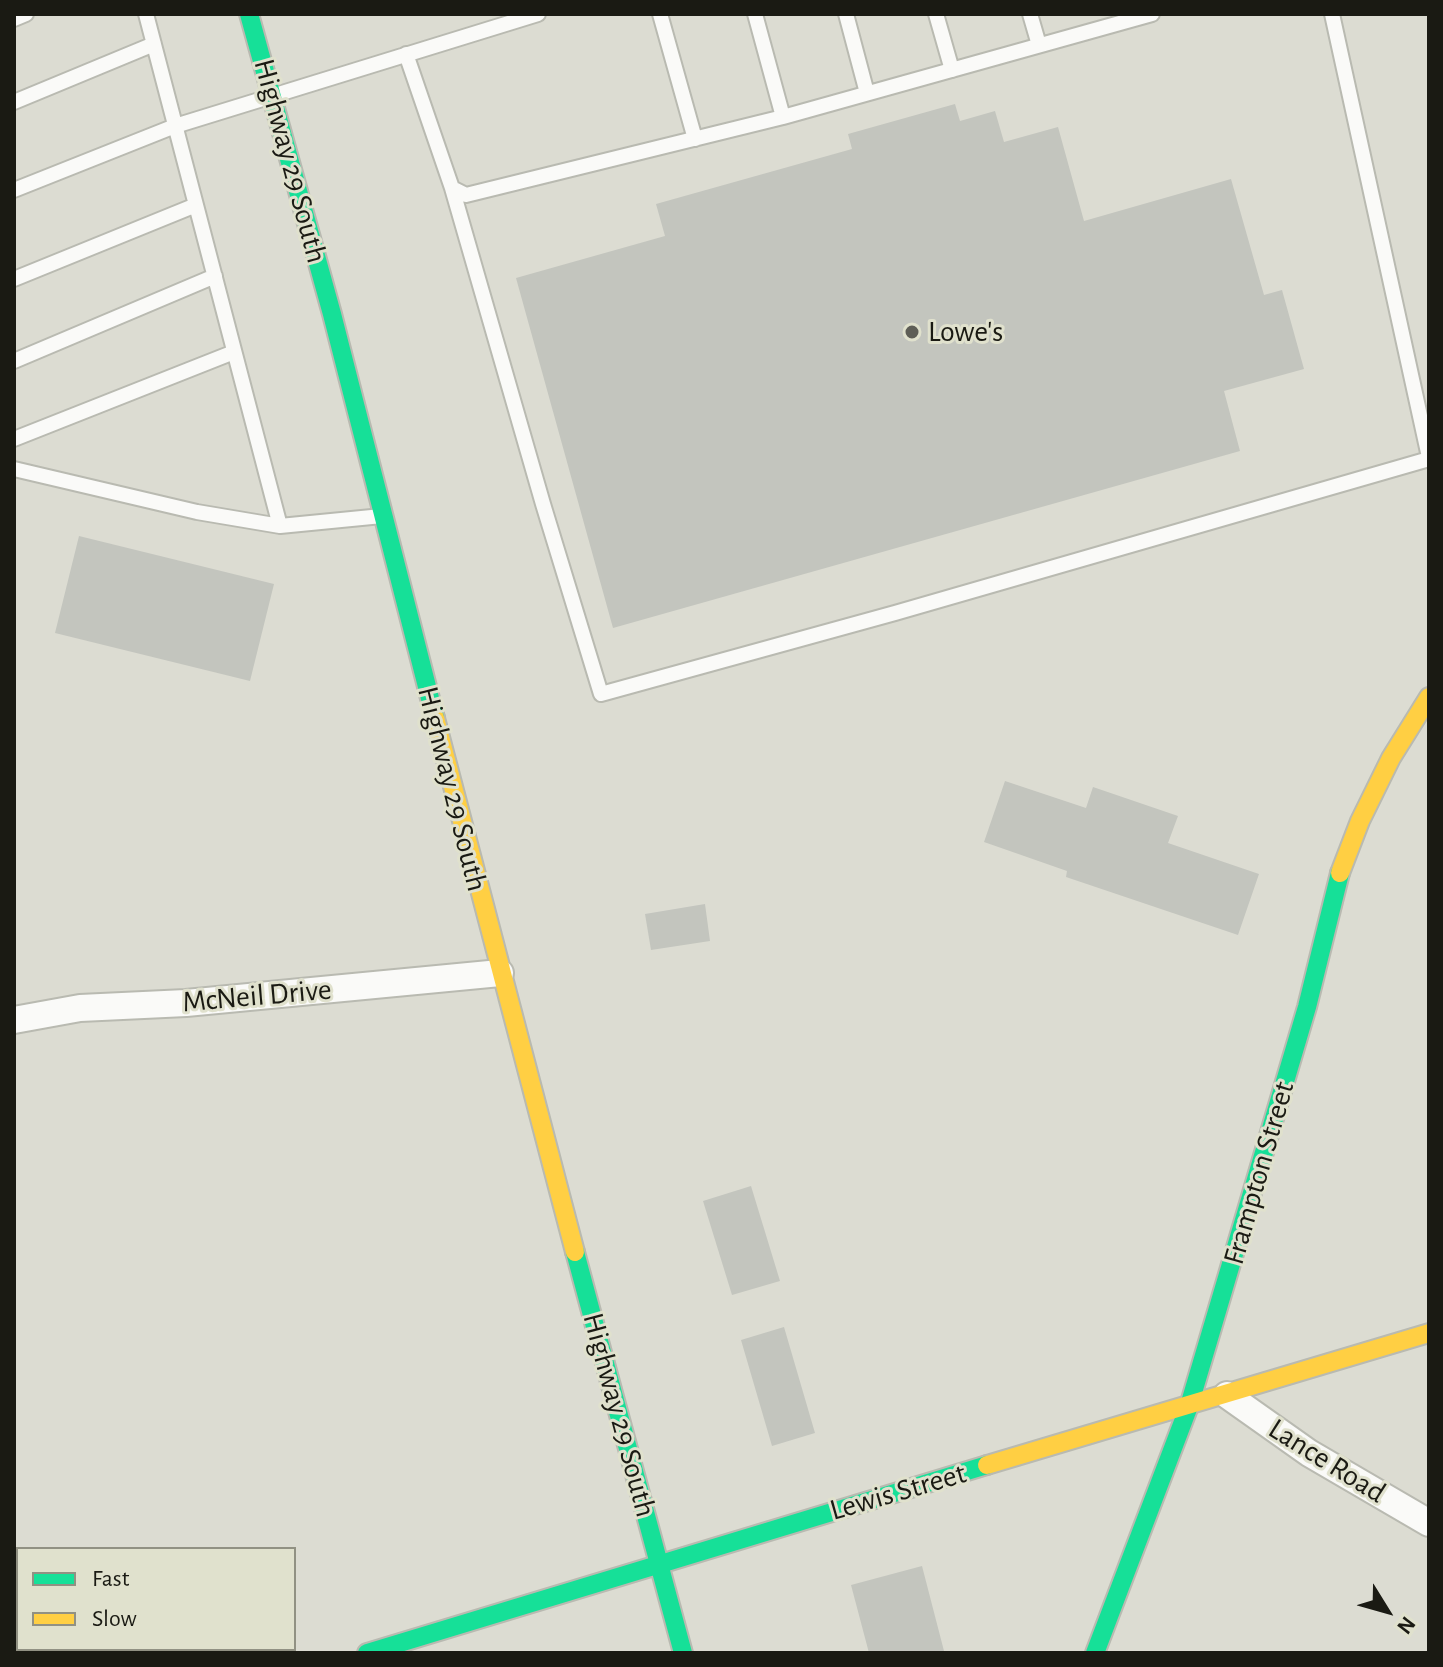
<!DOCTYPE html>
<style>
body{margin:0}
#map{position:relative;width:1443px;height:1667px;overflow:hidden;background:#dcdcd2;font-family:"Alegreya Sans",sans-serif}
canvas{display:block}
.frame{position:absolute;inset:0;border:16px solid #1a1a13;pointer-events:none}
.legend{position:absolute;left:16px;top:1547px;width:280px;height:104px;box-sizing:border-box;background:#e0e1cd;border:2px solid #919183;margin:0;padding:10px 14px;list-style:none;font-size:24px;color:#1a1a13}
.legend li{display:flex;align-items:center;gap:16px;height:40px}
.legend b{width:40px;border:2px solid #919183}
.north{position:absolute;left:1347px;top:1571px;width:80px;height:80px;-webkit-text-stroke:6px #e0e1cd;paint-order:stroke;rotate:127deg;font-size:22px;font-weight:700;line-height:32px;text-align:center;color:#1a1a13}
.north::after{content:'';display:block;margin:auto;width:28px;height:36px;background:#1a1a13;clip-path:polygon(50% 0,100% 100%,50% 72%,0 100%)}
</style>
<div id="map">
<canvas width="1443" height="1667"></canvas>
<div class="frame"></div>
<ul class="legend">
<li><b style="height:10px;background:#16e098"></b>Fast</li>
<li><b style="height:10px;background:#ffcf43"></b>Slow</li>
</ul>
<div class="north">N</div>
</div>
<script>
const context = document.querySelector('canvas').getContext('2d');
context.lineJoin = 'round';
function fillPath(path, color) { context.fillStyle = color; context.fill(path, 'evenodd'); }
const poly = rows => new Path2D(rows.map(r => 'M' + r).join(''));
function trace(path, color, width, dash) { context.strokeStyle = color; context.lineWidth = width; context.lineCap = dash ? 'butt' : 'round'; context.setLineDash(dash || []); context.stroke(path); }
function drawText(font, color, halo, rows, align = 'center') {
  context.font = font + ' "Alegreya Sans",sans-serif'; context.lineWidth = 6; context.setLineDash([]); context.textBaseline = 'middle'; context.strokeStyle = halo; context.fillStyle = color; for (const [text, x, y, turn = 0] of rows) {
    context.save(); context.translate(x, y); context.rotate((+turn || 0) * Math.PI / 180); context.textAlign = isNaN(turn) ? turn : align; if (halo) context.strokeText(text, 0, 0); context.fillText(text, 0, 0); context.restore();
  }
}
const building = poly([
 [955,104,960,121,995,111,1004,142,1058,127,1084,221,1231,179,1264,295,1282,290,1304,369,1224,391,1240,451,613,628,516,278,665,236,656,204,852,149,848,134],
 [79,536,274,584,250,681,55,633],
 [1005,781,1086,808,1093,787,1178,816,1168,843,1259,874,1238,935,1066,877,1067,871,984,842],
 [705,904,710,941,651,950,645,914],
 [751,1186,780,1281,732,1295,703,1201],
 [784,1327,815,1433,772,1446,741,1340],
 [922,1566,944,1651,869,1653,851,1585]
]);
const lane = poly([
 [146,14,280,526],
 [660,14,695,139],
 [755,14,783,117,1152,14],
 [846,14,867,93],
 [936,14,952,70],
 [1030,14,1039,45],
 [1332,14,1429,457],
 [14,19,26,14],
 [406,54,452,188,466,195,783,117],
 [14,102,154,44],
 [452,188,543,504,601,694,895,613,1429,459],
 [14,190,175,126,538,14],
 [14,279,196,205],
 [14,361,215,276],
 [14,439,234,352],
 [14,469,197,512,280,526,382,516]
]);
const street = poly([
 [14,1020,80,1008,186,1003,500,973],
 [1227,1395,1309,1453,1429,1523]
]);
const fast = poly([
 [249,14,332,314,435,718],
 [575,1252,683,1653],
 [367,1653,987,1465],
 [1095,1653,1189,1406,1307,1007,1340,873]
]);
const slow = poly([
 [435,718,575,1252],
 [1340,873,1360,821,1391,758,1429,697],
 [987,1465,1429,1333]
]);
const markers = [
 [912,332,8,"#5e5e56"]
];
const streetNames = [
 ["Highway 29 South",290,161,75],
 ["Highway 29 South",452,789,76],
 ["McNeil Drive",257,996,-5],
 ["Frampton Street",1259,1173,-74],
 ["Highway 29 South",619,1415,75],
 ["Lance Road",1327,1461,32],
 ["Lewis Street",898,1492,-16]
];
const poiNames = [
 ["Lowe's",928,332]
];
fillPath(building, '#c3c5be');
trace(lane, '#b9bab1', 18);
trace(street, '#b9bab1', 30);
trace(fast, '#b9bab1', 22);
trace(slow, '#b9bab1', 22);
trace(lane, '#fafaf8', 14);
trace(street, '#fafaf8', 26);
trace(fast, '#16e098', 18);
trace(slow, '#ffcf43', 18);
for (const [x, y, r, color] of markers) { const dot = new Path2D(); dot.arc(x, y, r, 0, 2 * Math.PI); context.fillStyle = color; context.fill(dot); trace(dot, '#e0e1cd', 3); }
drawText('30px', '#1a1a13', '#e0e1cd', streetNames);
drawText('30px', '#1a1a13', '#e0e1cd', poiNames, 'left');
</script>
